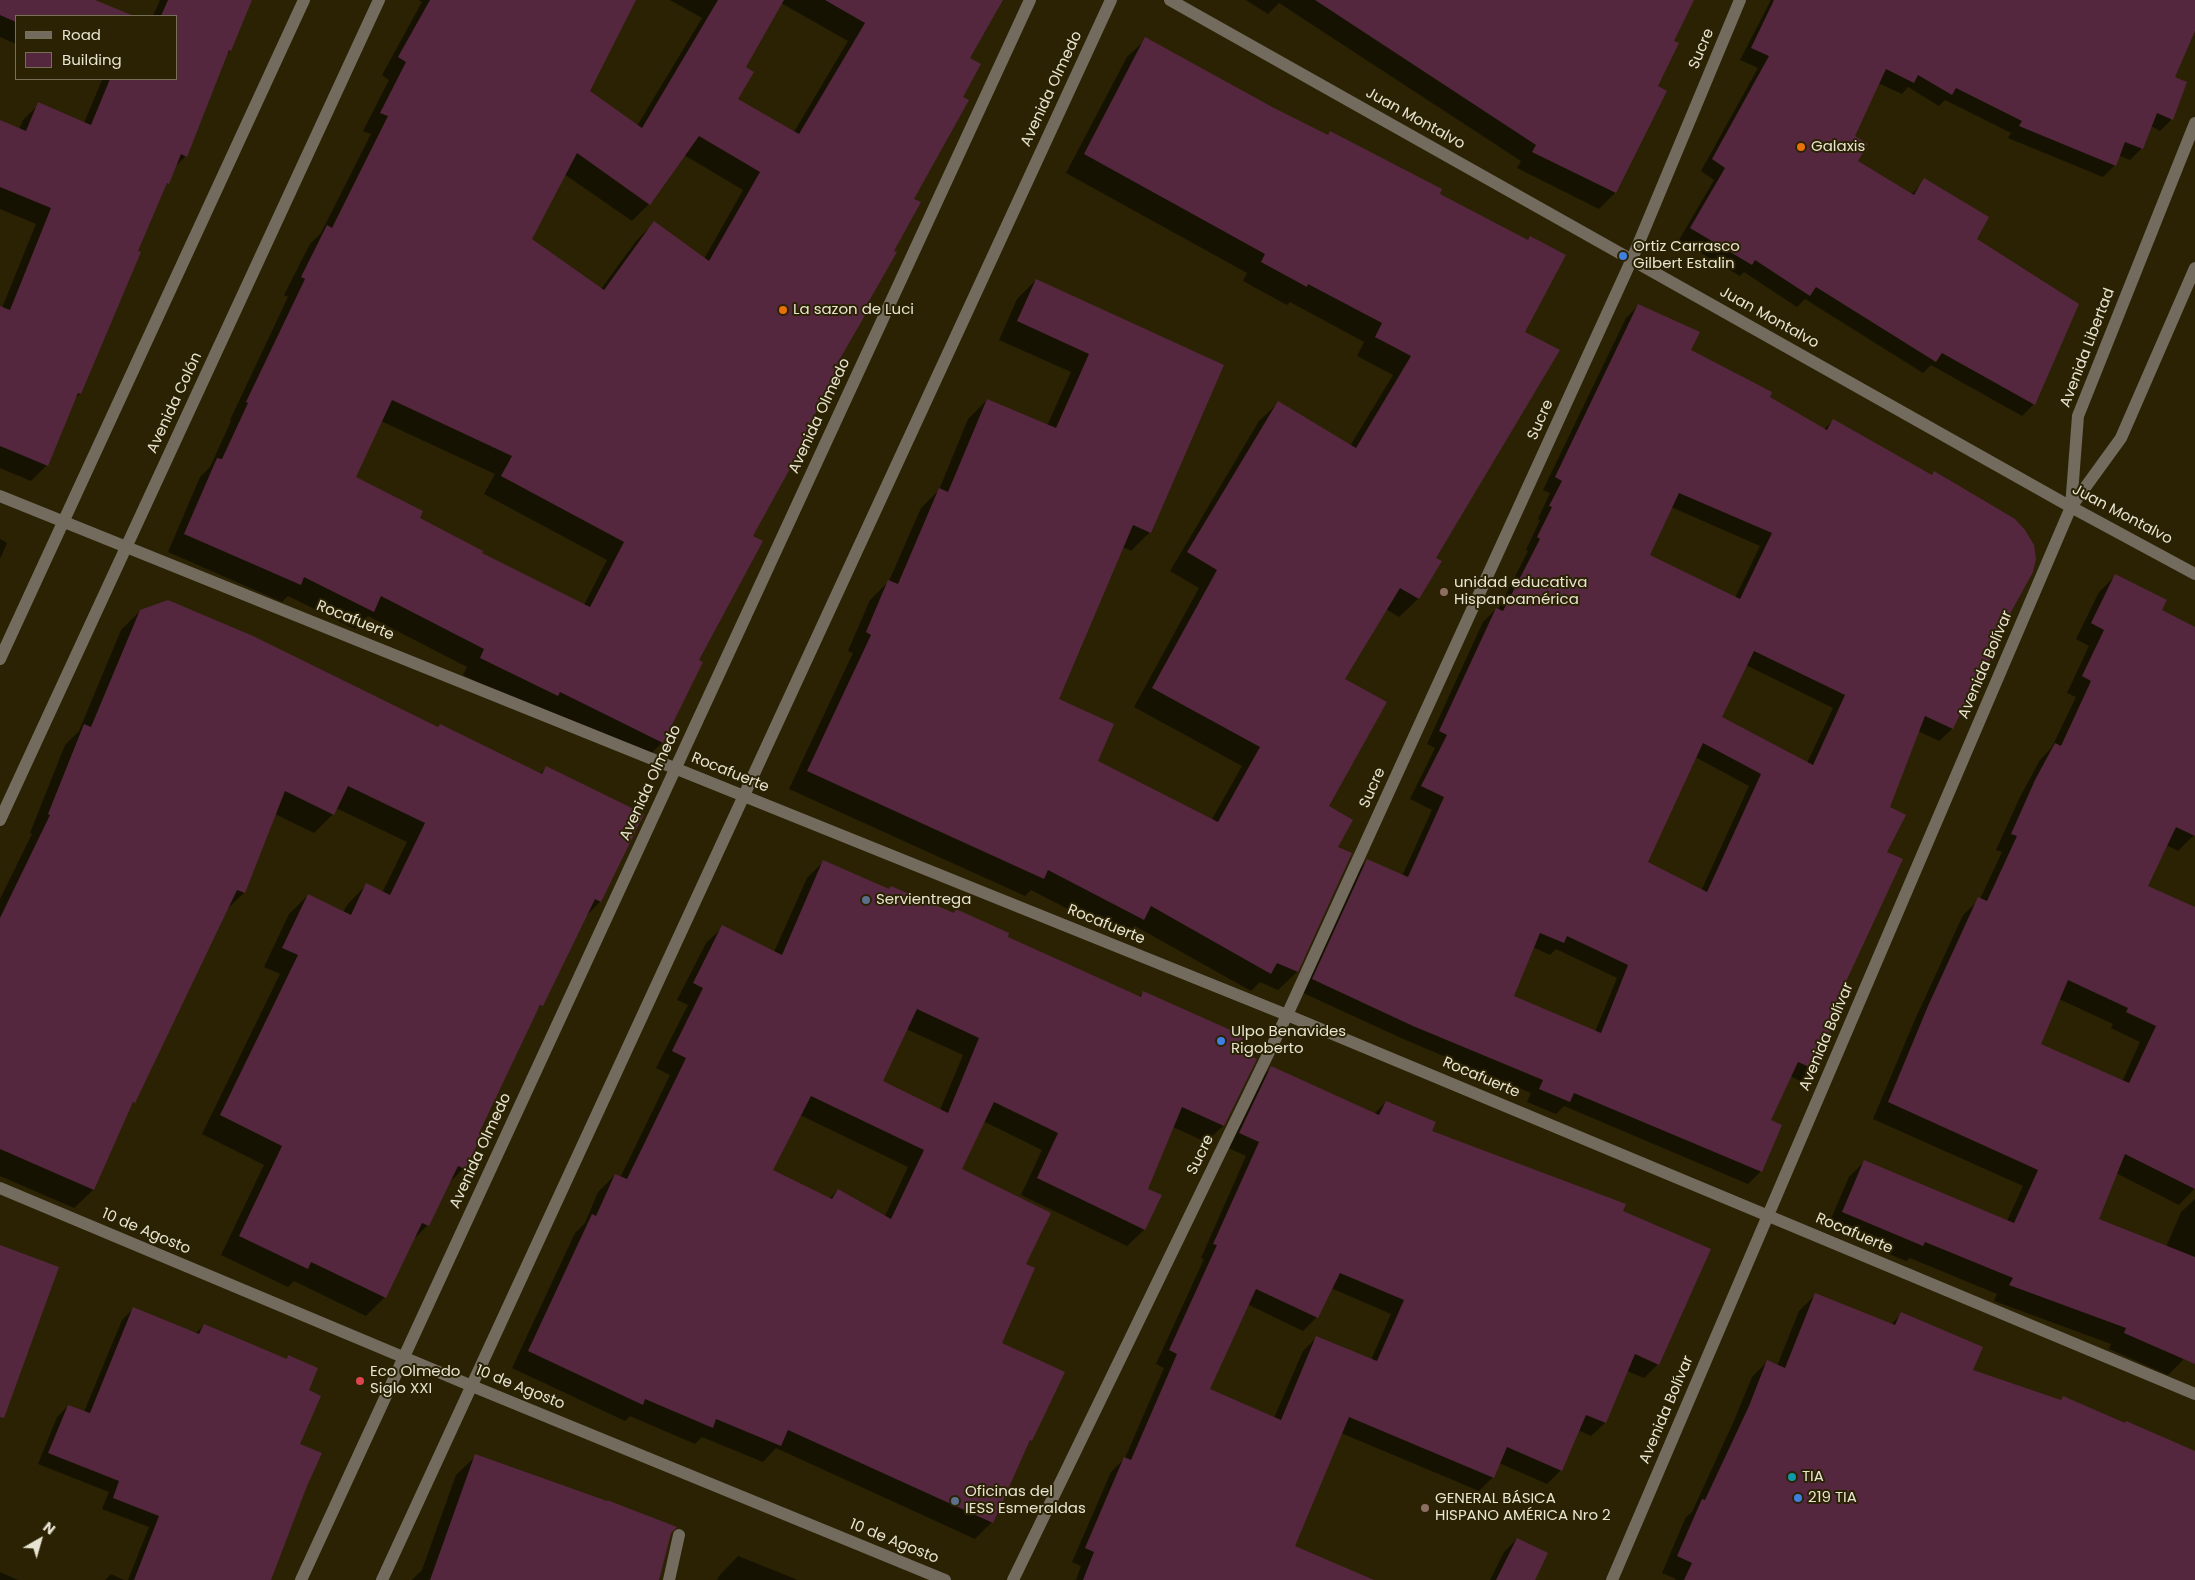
<!DOCTYPE html>
<meta charset="utf-8">
<style>
body{margin:0}
#map{position:relative;width:2195px;height:1580px;overflow:hidden;background:#2a2203;font-family:Poppins,sans-serif}
canvas{display:block}
.legend{position:absolute;left:15px;top:15px;width:162px;height:65px;box-sizing:border-box;background:#2a2203;border:1px solid #767056;margin:0;padding:6px 9px;list-style:none;font-size:15px;color:#e8e4d2}
.legend li{display:flex;align-items:center;gap:10px;height:25px}
.legend b{width:25px;border:1px solid #767056}
.north{position:absolute;left:15px;top:1515px;width:50px;height:50px;-webkit-text-stroke:4px #2a2203;paint-order:stroke;rotate:38deg;font-size:14px;font-weight:700;line-height:20px;text-align:center;color:#e8e4d2}
.north::after{content:'';display:block;margin:auto;width:18px;height:22px;background:#e8e4d2;clip-path:polygon(50% 0,100% 100%,50% 72%,0 100%)}
</style>
<div id="map">
<canvas width="2195" height="1580"></canvas>
<ul class="legend">
<li><b style="height:6px;background:#726b5e"></b>Road</li>
<li><b style="height:14px;background:#54273f"></b>Building</li>
</ul>
<div class="north">N</div>
</div>
<script>
const context = document.querySelector('canvas').getContext('2d');
context.lineJoin = 'round';
function fillPath(path, color) { context.fillStyle = color; context.fill(path, 'evenodd'); }
const poly = rows => new Path2D(rows.map(r => 'M' + r).join(''));
function trace(path, color, width, dash) { context.strokeStyle = color; context.lineWidth = width; context.lineCap = dash ? 'butt' : 'round'; context.setLineDash(dash || []); context.stroke(path); }
function drawText(font, color, halo, rows, align = 'center') {
  context.font = font + ' Poppins,sans-serif'; context.lineWidth = 4; context.setLineDash([]); context.textBaseline = 'middle'; context.strokeStyle = halo; context.fillStyle = color; for (const [text, x, y, turn = 0] of rows) {
    context.save(); context.translate(x, y); context.rotate((+turn || 0) * Math.PI / 180); context.textAlign = isNaN(turn) ? turn : align; if (halo) context.strokeText(text, 0, 0); context.fillText(text, 0, 0); context.restore();
  }
}
const shadow = poly([
 [0,0,92,0,131,16,16,16,16,44,0,37],
 [160,0,251,0,230,51,225,56,186,156,174,168,168,183,163,188,137,252,140,253,80,394,74,399,47,465,31,481,0,468,0,307,2,308,36,224,0,209,0,121,19,129,23,120,39,104,84,123,102,80,98,79,176,79,176,16,153,16],
 [419,0,635,0,588,92,637,126,702,18,670,0,1001,0,968,58,961,98,913,199,864,309,751,536,698,661,701,662,662,743,644,760,539,713,463,675,467,667,368,616,355,629,288,596,282,602,168,552,200,477,210,467,231,421,230,420,288,297,284,295,310,244,321,233,371,134,363,131,389,80,382,75,422,2],
 [781,3,848,41,794,132,736,99,744,68],
 [684,155,743,190,704,259,654,223,636,241,601,289,530,239,564,174,632,221,649,204],
 [381,421,495,474,484,494,607,560,584,605,480,553,418,518,354,478],
 [1246,0,1693,0,1672,41,1656,87,1666,92,1615,193,1599,209,1517,168,1521,161,1279,3,1268,14],
 [1771,0,2195,0,2195,28,2173,78,2172,119,2160,131,2151,126,2142,148,2130,160,2118,155,2115,165,2103,177,2008,138,2011,133,1945,100,1939,106,1908,87,1902,94,1878,83,1854,136,1857,161,1911,195,1925,180,1975,240,2034,404,2022,416,1931,365,1923,373,1805,299,1797,307,1744,272,1740,276,1679,240,1714,180,1701,171,1758,68,1740,60],
 [1146,39,1274,109,1327,136,1330,133,1438,194,1527,241,1530,237,1523,332,1434,558,1440,562,1418,599,1399,617,1386,609,1343,680,1327,807,1336,847,1350,854,1297,972,1278,990,1260,982,1251,991,1135,926,1124,938,1031,890,1025,896,789,789,853,653,848,651,870,600,889,581,921,508,939,490,968,419,987,400,1047,426,1071,372,999,340,1017,299,1036,280,1223,365,1150,532,1131,551,1123,547,1058,699,1096,761,1211,821,1242,766,1134,707,1199,588,1170,571,1259,421,1278,403,1350,446,1393,375,1357,356,1364,342,1290,302,1287,305,1243,281,1247,273,1066,173,1127,57],
 [1639,305,1690,350,1769,398,1824,429,1833,421,1998,632,1979,680,1972,687,1952,729,1939,741,1918,731,1889,807,1886,853,1813,1068,1800,1081,1790,1076,1770,1121,1761,1171,1748,1184,1564,1106,1556,1114,1527,1102,1531,1093,1401,1038,1301,992,1355,873,1367,861,1402,876,1432,810,1410,799,1435,748,1427,744,1483,622,1496,609,1498,610,1528,551,1526,550,1540,520,1538,519,1550,493,1543,490,1626,318],
 [1671,507,1760,546,1735,598,1648,555],
 [1746,665,1833,708,1807,763,1721,717],
 [1695,757,1749,786,1701,891,1646,863],
 [1533,947,1550,955,1556,949,1617,978,1595,1032,1512,997],
 [0,539,7,543,0,559],
 [2115,576,2160,611,2195,628,2195,834,2178,851,2166,845,2146,886,2195,960,2195,1188,2179,1205,2116,1173,2097,1219,2166,1247,2181,1212,2195,1199,2195,1332,2184,1359,2168,1375,2109,1349,2111,1344,1994,1301,1997,1294,1910,1258,1906,1261,1827,1228,1849,1177,1865,1161,2007,1221,2023,1186,1873,1119,1913,1024,1963,915,1980,899,2002,852,1996,850,2020,797,2040,760,2052,747,2076,697,2067,693,2089,646,2076,639,2099,592],
 [2059,999,2113,1024,2111,1028,2140,1042,2122,1082,2040,1045],
 [140,611,438,728,540,774,546,767,642,815,600,902,585,917,541,1005,535,1012,478,1132,464,1168,447,1185,428,1225,412,1241,385,1297,366,1316,294,1281,288,1287,221,1255,264,1165,202,1134,280,974,264,967,289,914,308,895,343,912,348,904,366,885,382,893,407,842,336,808,333,814,314,833,275,814,244,893,226,910,134,1102,129,1107,93,1190,74,1208,0,1176,0,899,32,834,30,833,65,745,79,731,121,630],
 [824,861,888,890,953,914,956,911,1006,938,1139,997,1144,992,1236,1051,1255,1060,1223,1126,1206,1142,1173,1127,1147,1190,1160,1196,1144,1230,1127,1246,1021,1195,1042,1150,983,1121,960,1170,1024,1264,1000,1344,1031,1440,1026,1446,992,1522,975,1539,776,1448,763,1462,702,1437,695,1444,630,1416,625,1421,512,1368,575,1233,585,1223,598,1192,615,1175,620,1178,670,1075,656,1068,688,1005,677,1000,706,943,723,927,774,952,807,878],
 [906,1029,963,1055,940,1110,882,1082],
 [800,1115,908,1167,885,1216,838,1190,829,1199,772,1171],
 [1272,1067,1374,1114,1386,1102,1430,1132,1622,1211,1658,1364,1644,1378,1627,1371,1605,1423,1591,1436,1578,1430,1561,1470,1547,1484,1499,1463,1493,1477,1479,1491,1341,1433,1294,1546,1371,1580,1076,1580,1081,1566,1072,1562,1111,1472,1125,1458,1164,1368,1156,1364,1204,1259,1201,1258,1246,1156,1226,1147,1258,1081],
 [1331,1288,1391,1314,1371,1360,1317,1337,1303,1351,1274,1418,1209,1390,1247,1304,1303,1331,1317,1317],
 [1815,1295,1891,1325,1901,1314,1971,1370,2060,1401,2064,1397,2124,1425,2195,1452,2195,1580,1675,1580,1676,1579,1662,1573,1686,1517,1692,1512,1733,1423,1752,1377,1768,1361,1777,1366,1799,1311],
 [133,1309,195,1334,204,1325,286,1360,289,1357,307,1391,299,1444,306,1485,268,1580,128,1580,149,1527,102,1509,109,1492,38,1464,57,1417,68,1406,84,1412,122,1320],
 [476,1456,670,1533,658,1580,412,1580,422,1570,456,1475],
 [1517,1539,1533,1580,1490,1580,1504,1552],
 [738,1556,798,1580,717,1580,719,1576],
 [0,1572,18,1580,0,1580],
 [111,1574,124,1580,105,1580]
]);
const building = poly([
 [0,0,95,0,134,16,16,16,16,22,0,15],
 [168,0,252,0,231,51,229,50,187,157,181,154,169,184,167,183,138,251,141,252,81,394,78,393,48,466,0,446,0,306,10,310,51,208,0,187,0,120,26,131,38,102,91,125,110,79,176,79,176,16,161,16],
 [430,0,636,0,590,91,642,128,718,0,784,0,746,67,754,72,738,99,799,134,865,23,825,0,1003,0,970,58,981,64,963,97,969,100,914,199,921,202,894,251,897,252,865,308,868,310,837,364,842,366,805,432,809,434,753,536,763,541,699,660,703,662,663,743,560,692,558,696,480,658,484,649,381,596,374,612,304,577,301,585,184,534,217,458,222,459,248,403,246,402,305,279,301,277,327,225,332,228,388,116,380,113,406,62,398,57],
 [699,136,760,172,709,261,654,221,604,290,532,239,577,153,650,205],
 [392,400,512,456,501,476,624,542,590,607,482,553,483,551,420,518,423,511,356,477],
 [1315,0,1694,0,1674,41,1679,43,1658,86,1667,91,1616,193,1532,152,1536,145],
 [1774,0,2195,0,2195,31,2175,77,2187,82,2173,120,2157,113,2143,149,2125,142,2116,166,2019,126,2022,121,1956,88,1952,95,1918,75,1914,83,1886,69,1855,136,1868,144,1858,161,1914,195,1924,178,1989,217,1977,239,2079,304,2035,405,1942,353,1936,362,1816,287,1810,296,1755,260,1752,265,1690,228,1725,168,1712,159,1769,56,1751,48],
 [1145,37,1274,108,1328,135,1330,131,1442,189,1440,194,1528,240,1530,236,1566,255,1525,332,1560,350,1436,558,1442,561,1419,599,1400,588,1345,679,1387,702,1329,806,1353,820,1338,847,1352,853,1298,972,1277,963,1271,974,1151,906,1144,920,1048,870,1044,879,807,771,871,635,866,632,888,580,898,584,939,488,948,492,987,399,1056,428,1089,354,1017,321,1036,279,1224,365,1151,533,1133,525,1059,699,1114,724,1098,761,1218,822,1260,747,1152,688,1217,570,1187,552,1278,401,1356,448,1411,356,1375,337,1382,323,1308,284,1307,287,1261,262,1265,254,1084,154],
 [1638,304,1700,332,1691,350,1772,392,1770,397,1827,430,1833,419,1932,475,1934,471,2015,519,2025,530,2034,545,2036,559,2033,572,2000,632,2003,633,1980,681,1977,680,1953,729,1925,716,1890,807,1906,815,1887,852,1903,859,1836,1003,1841,1006,1814,1069,1798,1062,1771,1120,1782,1125,1762,1172,1574,1093,1570,1102,1539,1089,1543,1080,1413,1026,1312,979,1367,859,1408,877,1444,797,1421,786,1447,735,1439,731,1496,608,1503,611,1540,539,1537,537,1552,507,1549,506,1562,481,1555,477],
 [1679,493,1772,533,1740,599,1650,555],
 [1754,651,1845,695,1813,765,1722,717],
 [1703,743,1761,774,1707,892,1648,862],
 [1540,933,1564,943,1567,936,1628,965,1601,1033,1514,996],
 [2115,574,2167,600,2162,610,2195,627,2195,836,2176,827,2148,886,2195,907,2195,1189,2125,1154,2099,1219,2195,1257,2195,1364,2124,1333,2126,1328,2009,1285,2013,1278,1925,1242,1923,1246,1842,1212,1864,1160,2014,1223,2038,1170,1888,1102,1928,1006,1978,897,1987,901,2017,836,2011,834,2035,780,2055,743,2061,746,2091,681,2082,676,2104,630,2091,623],
 [2068,980,2128,1008,2126,1012,2156,1026,2129,1083,2041,1044],
 [168,600,253,636,438,727,440,724,542,774,546,766,644,814,601,902,595,899,543,1006,540,1005,480,1131,483,1133,465,1169,458,1166,429,1226,422,1223,386,1298,311,1262,308,1269,239,1236,282,1146,220,1115,298,955,282,948,308,894,351,915,366,883,390,895,425,823,348,786,334,815,285,791,245,893,237,890,135,1103,133,1102,94,1190,0,1149,0,918,50,815,48,814,84,724,91,727,140,610],
 [823,860,889,889,891,886,954,913,956,909,1009,933,1008,937,1141,997,1143,991,1244,1036,1238,1051,1257,1059,1224,1126,1182,1107,1148,1189,1162,1195,1145,1230,1037,1178,1058,1133,994,1102,962,1169,1051,1213,1026,1264,1035,1268,1002,1343,1065,1372,1032,1441,1030,1440,993,1523,788,1430,781,1446,716,1419,713,1428,645,1399,643,1405,528,1351,592,1214,596,1216,615,1174,627,1179,686,1058,672,1051,703,988,693,983,722,925,782,955],
 [917,1009,979,1038,948,1113,883,1081],
 [811,1096,924,1150,891,1219,838,1189,832,1199,773,1170],
 [1271,1066,1379,1115,1386,1101,1436,1122,1432,1131,1626,1204,1623,1211,1711,1249,1659,1365,1635,1354,1606,1423,1586,1415,1562,1471,1507,1447,1494,1478,1349,1417,1295,1546,1374,1580,1083,1580,1094,1552,1085,1548,1124,1457,1131,1460,1177,1354,1169,1350,1217,1245,1213,1244,1259,1142,1239,1133],
 [1340,1273,1404,1300,1377,1361,1316,1336,1281,1420,1210,1389,1256,1289,1318,1318],
 [0,1245,59,1267,4,1418,0,1417],
 [1815,1293,1895,1325,1901,1312,1983,1347,1973,1370,2061,1400,2063,1396,2125,1423,2126,1421,2195,1451,2195,1580,1684,1580,1692,1563,1677,1556,1702,1499,1705,1500,1749,1406,1767,1360,1785,1368],
 [133,1307,199,1334,204,1324,287,1359,288,1355,318,1368,309,1390,321,1396,300,1444,322,1453,307,1486,271,1580,134,1580,159,1516,113,1498,119,1481,48,1453,68,1405,90,1413],
 [475,1454,607,1501,607,1500,677,1527,671,1533,659,1580,430,1580],
 [1517,1538,1548,1553,1535,1580,1496,1580]
]);
const minor = poly([
 [1170,0,2071,507,2195,574],
 [0,496,1287,1015,2195,1394],
 [2071,507,2078,416,2195,123],
 [0,659,304,0],
 [0,820,379,0],
 [0,1188,472,1386,945,1580],
 [301,1580,1030,0],
 [382,1580,1111,0],
 [669,1580,679,1535],
 [1013,1580,1287,1015,1632,259,1740,0],
 [1612,1580,2071,507,2121,438,2195,268]
]);
const markers = [
 [1801,147,5,"#e8710a"],
 [1623,256,5,"#3f7fe0"],
 [783,310,5,"#e8710a"],
 [1444,592,5,"#8d6e63"],
 [866,900,5,"#5c6f8a"],
 [1221,1041,5,"#3f7fe0"],
 [360,1381,5,"#e0444e"],
 [1792,1477,5,"#0f9aa8"],
 [1798,1498,5,"#3f7fe0"],
 [955,1501,5,"#5c6f8a"],
 [1425,1508,5,"#8d6e63"]
];
const streetNames = [
 ["Sucre",1702,49,-67],
 ["Avenida Olmedo",1052,89,-65],
 ["Juan Montalvo",1415,119,29],
 ["Juan Montalvo",1769,318,29],
 ["Avenida Libertad",2088,348,-69],
 ["Avenida Colón",175,403,-65],
 ["Avenida Olmedo",820,416,-65],
 ["Sucre",1541,420,-66],
 ["Juan Montalvo",2122,515,28],
 ["Rocafuerte",355,621,22],
 ["Avenida Bolívar",1986,665,-67],
 ["Rocafuerte",730,773,22],
 ["Avenida Olmedo",651,783,-65],
 ["Sucre",1373,788,-66],
 ["Rocafuerte",1106,925,22],
 ["Avenida Bolívar",1827,1037,-67],
 ["Rocafuerte",1481,1078,23],
 ["Avenida Olmedo",481,1151,-65],
 ["Sucre",1201,1155,-64],
 ["10 de Agosto",146,1232,23],
 ["Rocafuerte",1854,1234,23],
 ["10 de Agosto",520,1388,22],
 ["Avenida Bolívar",1667,1410,-67],
 ["10 de Agosto",894,1542,22]
];
const poiNames = [
 ["Galaxis",1811,147],
 ["Ortiz Carrasco",1633,247],
 ["Gilbert Estalin",1633,264],
 ["La sazon de Luci",793,310],
 ["unidad educativa",1454,583],
 ["Hispanoamérica",1454,600],
 ["Servientrega",876,900],
 ["Ulpo Benavides",1231,1032],
 ["Rigoberto",1231,1049],
 ["Eco Olmedo",370,1372],
 ["Siglo XXI",370,1389],
 ["TIA",1802,1477],
 ["Oficinas del",965,1492],
 ["IESS Esmeraldas",965,1509],
 ["219 TIA",1808,1498],
 ["GENERAL BÁSICA",1435,1499],
 ["HISPANO AMÉRICA Nro 2",1435,1516]
];
fillPath(shadow, '#0007');
fillPath(building, '#54273f');
trace(minor, '#726b5e', 12);
for (const [x, y, r, color] of markers) { const dot = new Path2D(); dot.arc(x, y, r, 0, 2 * Math.PI); context.fillStyle = color; context.fill(dot); trace(dot, '#2a2203', 2); }
drawText('15px', '#e8e4d2', '#2a2203', streetNames);
drawText('15px', '#e8e4d2', '#2a2203', poiNames, 'left');
</script>
